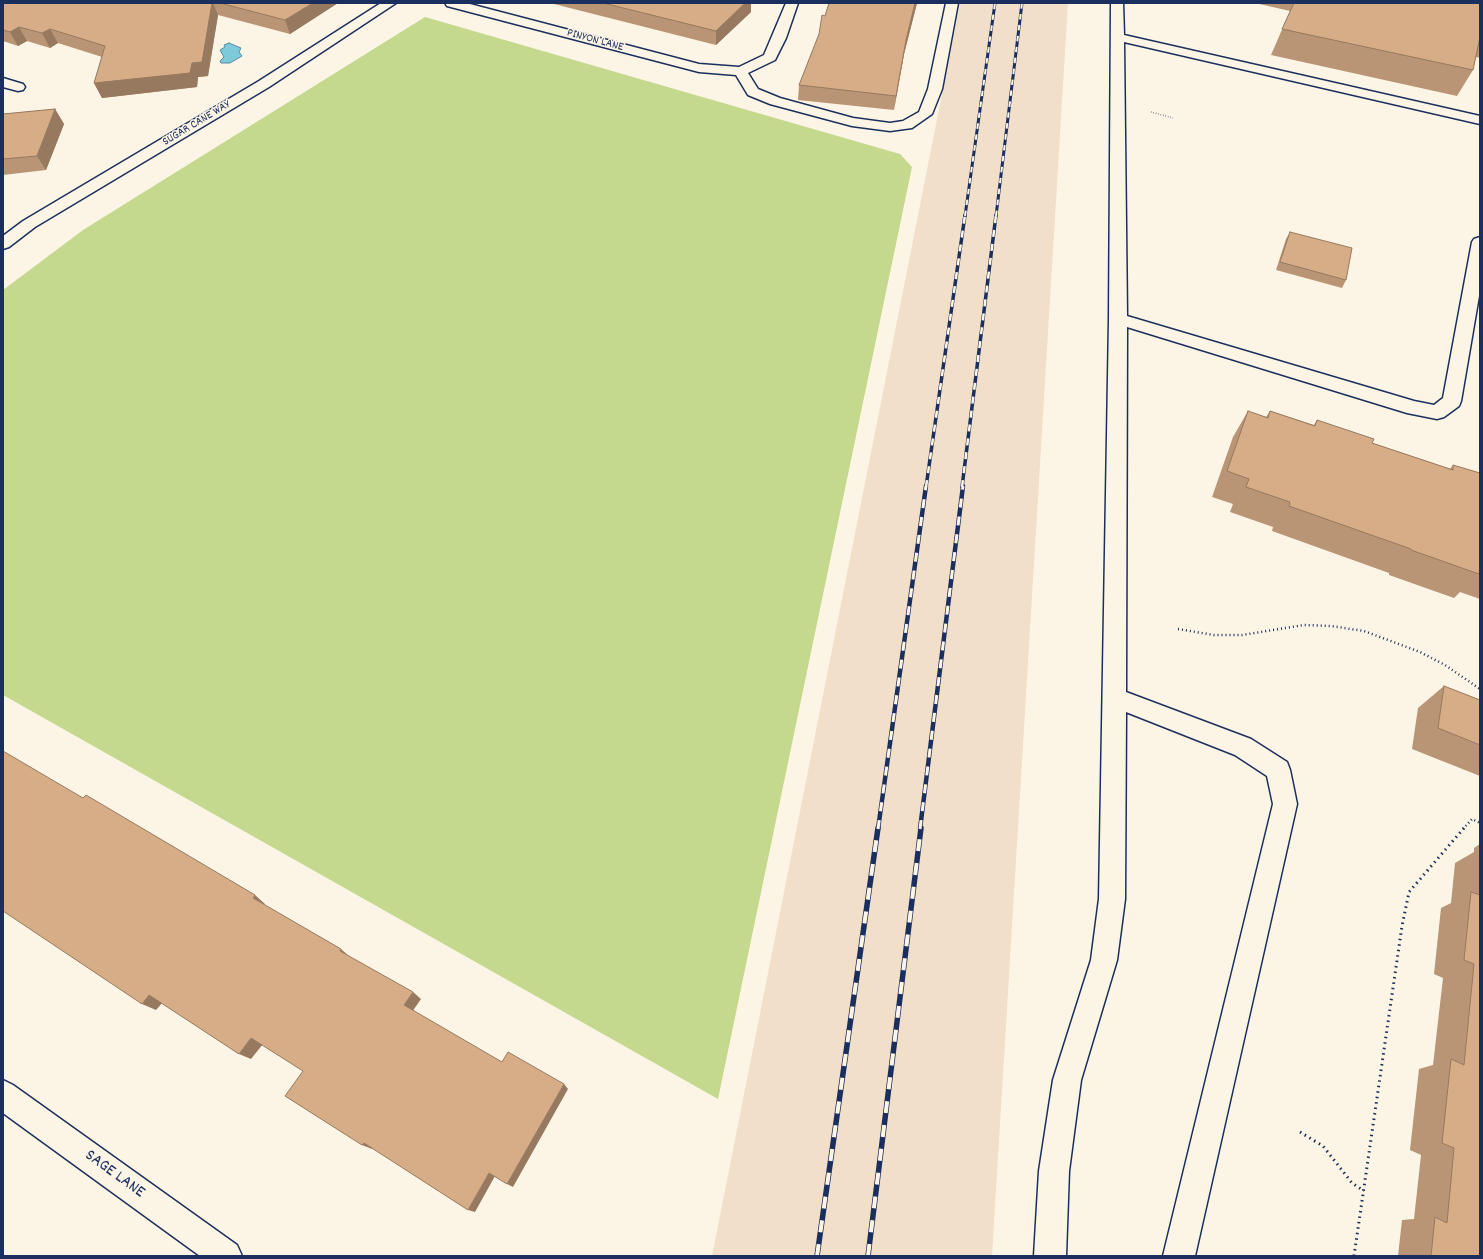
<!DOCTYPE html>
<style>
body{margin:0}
#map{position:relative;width:1483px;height:1259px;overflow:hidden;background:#fcf5e5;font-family:Dekko,sans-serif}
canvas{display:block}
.frame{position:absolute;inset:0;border:4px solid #1b2f5e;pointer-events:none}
</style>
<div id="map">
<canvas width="1483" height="1259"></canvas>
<div class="frame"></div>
</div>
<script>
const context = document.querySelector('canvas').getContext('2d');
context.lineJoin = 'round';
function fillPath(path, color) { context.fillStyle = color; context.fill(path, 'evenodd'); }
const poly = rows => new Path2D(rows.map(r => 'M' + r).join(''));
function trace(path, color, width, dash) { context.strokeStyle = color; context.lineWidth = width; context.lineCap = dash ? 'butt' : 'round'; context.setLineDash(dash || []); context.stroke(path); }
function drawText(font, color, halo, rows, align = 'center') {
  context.font = font + ' Dekko,sans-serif'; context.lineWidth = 3; context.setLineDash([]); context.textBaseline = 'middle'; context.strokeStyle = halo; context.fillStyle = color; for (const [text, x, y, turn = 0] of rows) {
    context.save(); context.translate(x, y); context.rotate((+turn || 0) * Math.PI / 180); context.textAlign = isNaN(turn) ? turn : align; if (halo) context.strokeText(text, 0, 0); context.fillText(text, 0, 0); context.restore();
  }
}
const built = poly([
 [960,3,1068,3,992,1256,712,1256]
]);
const green = poly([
 [425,17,900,154,912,167,718,1099,3,695,3,290,83,230]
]);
const water = poly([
 [229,43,241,48,239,52,242,56,230,63,221,63,220,61,224,57,220,50,225,47,224,45,229,43]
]);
const pathFar2 = poly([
 [1151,112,1173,118]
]);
const pathFar1 = poly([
 [1178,629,1214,635,1242,635,1304,625,1331,626,1364,631,1420,652,1445,665,1480,689],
 [1463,829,1472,819,1480,823]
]);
const path = poly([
 [1300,1132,1323,1146,1352,1183,1364,1191],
 [1354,1256,1402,926,1409,892,1464,828]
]);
const minor = poly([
 [381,3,396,3,269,87,35,227,9,247,3,249,3,236,23,221,259,81,381,3],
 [445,3,466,3,699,64,739,67,764,55,786,3,798,3,786,38,775,60,748,73,758,89,780,98,853,118,890,123,903,121,919,112,928,89,946,3,958,3,942,89,932,114,912,128,890,131,852,126,770,104,748,95,736,75,699,72,447,6,445,3],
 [1111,3,1123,3,1124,35,1480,116,1480,124,1124,42,1127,316,1414,401,1434,405,1443,398,1472,242,1474,239,1480,237,1480,290,1461,401,1459,406,1444,417,1437,419,1407,413,1127,327,1126,692,1251,739,1287,762,1290,770,1297,804,1195,1256,1163,1256,1273,804,1267,776,1235,755,1126,712,1125,899,1117,960,1081,1080,1069,1171,1066,1256,1034,1256,1039,1171,1053,1080,1091,960,1099,899,1109,319,1111,3],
 [3,78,23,84,25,87,23,90,18,91,3,87,3,78],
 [3,1080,13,1085,237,1245,242,1256,200,1256,3,1113,3,1080]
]);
const railFar3 = poly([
 [965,216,995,3],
 [996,216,1022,3]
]);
const railFar2 = poly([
 [926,487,965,215],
 [962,487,996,215]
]);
const railFar1 = poly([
 [878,829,926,486],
 [920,829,963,486]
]);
const rail = poly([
 [817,1256,878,828],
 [868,1256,921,828]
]);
const wall = poly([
 [3,3,338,3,290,34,218,15,208,76,198,77,197,87,102,98,94,83,102,57,58,43,50,48,27,41,18,46,3,41],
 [550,3,751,3,751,12,716,45],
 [829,3,917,3,904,54,894,110,798,100,799,85,819,34],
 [1255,3,1480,3,1480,58,1476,57,1473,70,1457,96,1271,55,1290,11],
 [55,109,64,124,46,170,3,175,3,114],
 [1290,232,1346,280,1342,288,1276,270,1286,239],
 [1248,411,1266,417,1270,411,1314,425,1317,420,1372,443,1450,469,1453,465,1480,473,1480,599,1460,592,1454,598,1389,575,1389,573,1272,531,1273,527,1230,512,1233,504,1212,497,1233,437],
 [1444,686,1480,700,1480,776,1412,749,1418,708],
 [1480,844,1480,1256,1398,1256,1402,1220,1414,1219,1421,1155,1410,1150,1419,1069,1433,1065,1443,978,1434,974,1441,908,1451,903,1455,863,1474,852,1474,848]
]);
const shadedWall = poly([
 [212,3,213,3,218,15,208,76,198,77,197,87,102,98,94,83,192,63],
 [313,3,338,3,290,34,285,20],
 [745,3,751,3,751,12,716,45,716,31],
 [915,3,917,3,904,54,894,110,896,96,906,40],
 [19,27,27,41,18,46,10,32],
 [50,29,58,43,50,48,42,33],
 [55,109,64,124,46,170,37,156],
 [255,895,265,904,264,906,253,898],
 [341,949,350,957,340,951],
 [413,992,421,999,412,1012,404,1005],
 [149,995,163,1002,156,1010,142,1004],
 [251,1038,263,1044,251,1059,239,1054],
 [564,1084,568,1089,513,1187,507,1184],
 [364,1143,373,1147,372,1149,362,1145],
 [489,1173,495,1176,475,1212,468,1210]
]);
const building = poly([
 [3,3,212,3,202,62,192,63,190,73,94,83,105,46,50,29,42,33,19,27,10,32,3,30,3,3],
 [220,3,313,3,285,20,220,3],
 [603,3,745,3,716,31,603,3],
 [829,3,915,3,906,40,896,96,799,85,819,34,822,15,825,16,829,3],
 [1294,3,1480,3,1480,37,1473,70,1282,29,1294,3],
 [55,109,37,156,3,159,3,114,55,109],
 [1290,232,1352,248,1346,280,1280,262,1290,232],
 [1248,411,1268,418,1270,411,1315,426,1317,420,1374,439,1372,443,1453,470,1453,465,1480,473,1480,566,1479,574,1411,550,1411,549,1289,506,1290,502,1246,487,1249,479,1227,471,1248,411],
 [1444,686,1480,700,1480,745,1438,728,1444,686],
 [3,751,83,798,86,795,255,895,253,898,341,949,340,951,413,992,404,1005,502,1062,508,1052,564,1084,507,1184,489,1173,468,1210,364,1143,362,1145,285,1096,303,1071,251,1038,239,1054,149,995,142,1004,3,911,3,751],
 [1471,892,1480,895,1480,894,1480,1256,1431,1256,1435,1217,1447,1223,1454,1148,1442,1143,1451,1059,1464,1065,1474,964,1464,960,1471,892]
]);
const farStreetnames = [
 ["PINYON LANE",595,41,15],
 ["SUGAR CANE WAY",197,124,-31]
];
const nearStreetnames = [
 ["SAGE LANE",114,1175,36]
];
fillPath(built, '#f1dfc9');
fillPath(green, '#c5d98e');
fillPath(water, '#7ccada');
trace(water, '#558ca8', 1);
trace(minor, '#1b2f5e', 3);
trace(pathFar2, '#1b2f5e', 1.5, [0.5, 2]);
trace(pathFar1, '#1b2f5e', 2.5, [1, 3]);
trace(path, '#1b2f5e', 3, [1.5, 4]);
fillPath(minor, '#fcf5e5');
trace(railFar3, '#1b2f5e', 3);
trace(railFar2, '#1b2f5e', 3.5);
trace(railFar1, '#1b2f5e', 4.5);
trace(rail, '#1b2f5e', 5.5);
trace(railFar3, '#fcf5e5', 2, [5.5]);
trace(railFar2, '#fcf5e5', 2.5, [7]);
trace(railFar1, '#fcf5e5', 3, [9]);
trace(rail, '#fcf5e5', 4, [12]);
fillPath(wall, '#b99575');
fillPath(shadedWall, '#96795f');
fillPath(building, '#d7ad88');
trace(building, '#96795f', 1);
drawText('12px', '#1b2f5e', '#fcf5e5', farStreetnames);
drawText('17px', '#1b2f5e', '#fcf5e5', nearStreetnames);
</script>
